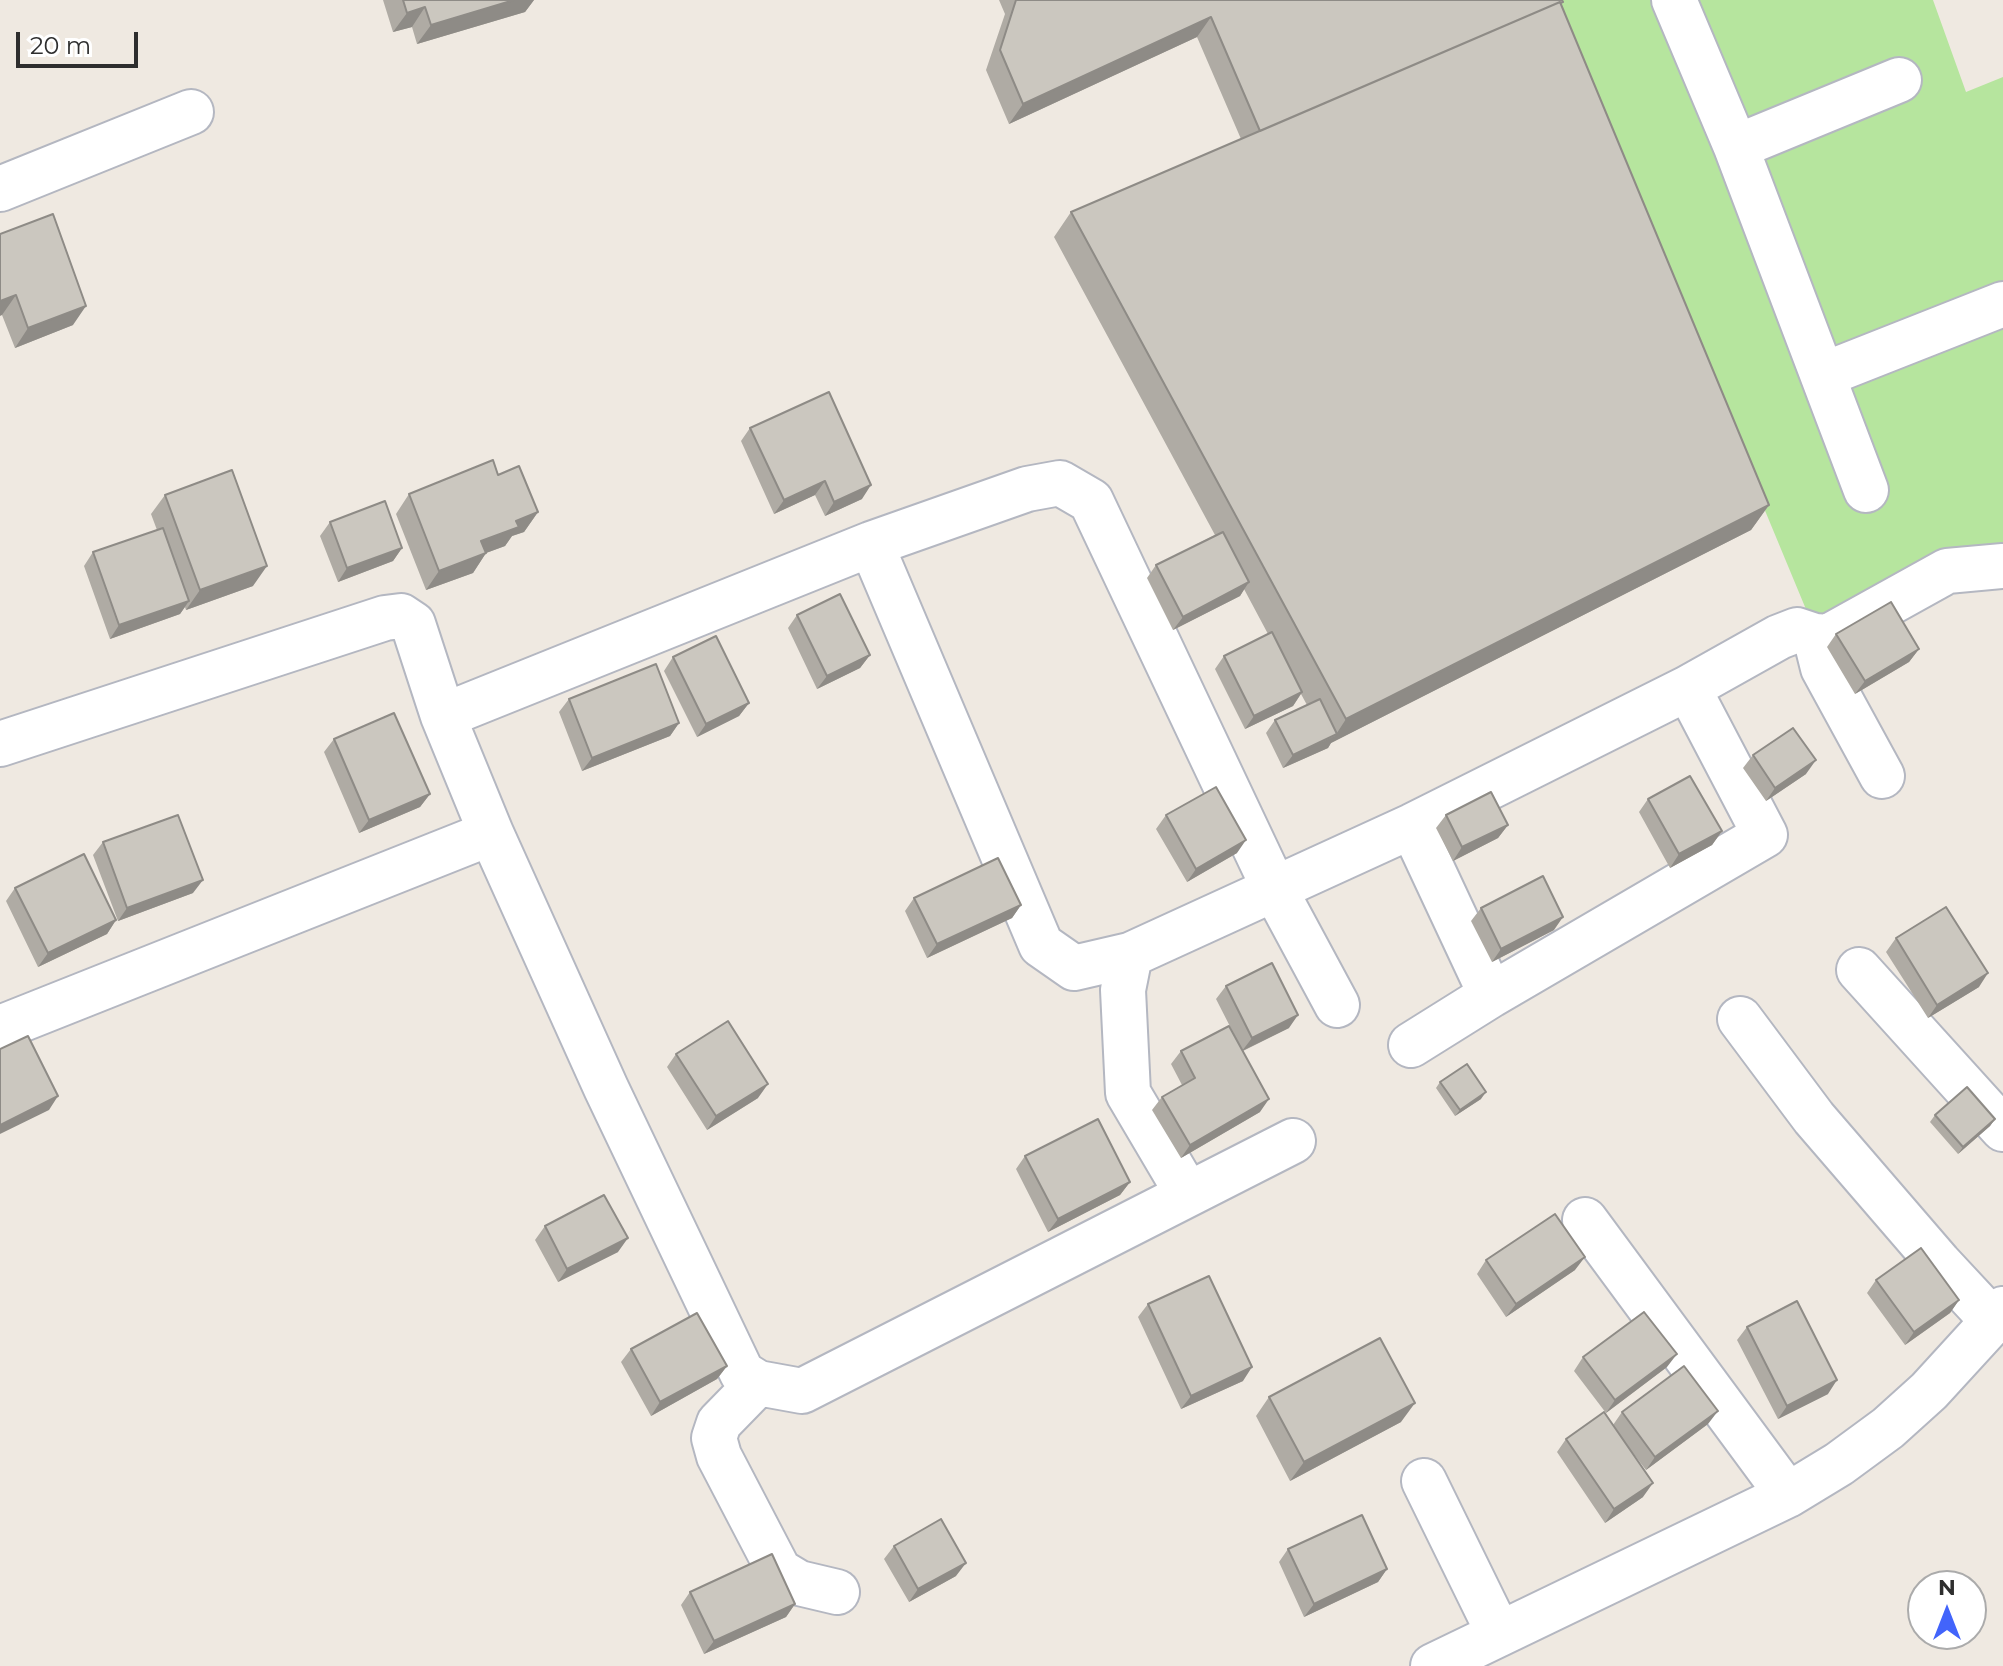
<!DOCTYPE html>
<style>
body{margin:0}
#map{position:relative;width:2003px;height:1666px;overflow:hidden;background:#efe9e1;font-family:Montserrat,sans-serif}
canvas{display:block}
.north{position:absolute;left:1907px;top:1570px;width:80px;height:80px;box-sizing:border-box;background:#fff;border:2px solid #ababab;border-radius:50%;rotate:0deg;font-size:22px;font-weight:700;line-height:32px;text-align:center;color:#2e2e2e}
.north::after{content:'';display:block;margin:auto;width:28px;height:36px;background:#4264fb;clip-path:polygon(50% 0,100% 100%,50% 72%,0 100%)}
.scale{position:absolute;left:16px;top:32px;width:122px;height:36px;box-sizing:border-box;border:4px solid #2e2e2e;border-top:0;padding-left:10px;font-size:24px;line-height:28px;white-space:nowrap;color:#2e2e2e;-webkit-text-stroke:6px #fff;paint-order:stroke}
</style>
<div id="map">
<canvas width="2003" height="1666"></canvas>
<div class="north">N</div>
<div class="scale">20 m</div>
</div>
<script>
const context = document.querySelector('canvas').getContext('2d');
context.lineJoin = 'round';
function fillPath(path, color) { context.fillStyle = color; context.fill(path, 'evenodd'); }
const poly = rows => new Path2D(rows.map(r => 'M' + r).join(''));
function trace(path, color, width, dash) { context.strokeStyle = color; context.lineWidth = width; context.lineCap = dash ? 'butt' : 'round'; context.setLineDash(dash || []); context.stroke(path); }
const green = poly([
 [1553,0,1933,0,1966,92,2003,77,2003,557,1815,631]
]);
const minor = poly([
 [1674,0,1736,147,1866,490],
 [1736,147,1899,80],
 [0,189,191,112],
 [1823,375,2003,304],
 [871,544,1041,945,1074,968,1130,955],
 [1815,636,1823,668,1882,776],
 [443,716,871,544,1027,489,1060,483,1091,501,1274,888,1337,1005],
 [0,744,385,618,401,616,413,624,443,716,491,833,606,1088,742,1373,758,1383,802,1391,1293,1141],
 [1412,826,1491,995],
 [1859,970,2003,1129],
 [1740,1019,1814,1118,1939,1263,1993,1321,2003,1309],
 [0,1028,491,833],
 [1411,1045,1491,995,1765,835,1688,688],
 [1187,1193,1128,1093,1123,990,1130,955,1412,826,1688,688,1779,637,1797,630,1815,636,1828,637,1947,571,2003,566],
 [1585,1220,1788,1495],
 [758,1383,719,1423,714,1438,719,1456,779,1571,799,1583,837,1592],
 [1424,1481,1499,1634],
 [1433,1666,1788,1495,1839,1464,1888,1428,1929,1391,1993,1321]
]);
const wall = poly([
 [383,0,534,0,525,12,417,44,412,27,393,32],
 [999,0,1562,0,1563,2,1561,5,1769,505,1751,530,1331,743,1328,748,1283,768,1266,733,1275,720,1307,705,1301,694,1293,706,1245,729,1215,669,1224,656,1268,634,1244,589,1240,596,1173,630,1147,578,1156,565,1215,535,1054,237,1071,212,1241,139,1197,37,1009,124,986,70,1005,14],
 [0,234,73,325,15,348,2,315],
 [750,428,862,499,825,516,815,495,774,514,741,441],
 [498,475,538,512,524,532,512,536,505,546,486,553,473,573,426,590,396,514,409,494],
 [165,495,253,586,186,610,185,607,180,614,110,639,84,566,93,552,157,530,151,514],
 [330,522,402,548,393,561,338,582,320,536],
 [797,615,870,655,860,668,817,689,788,628],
 [1836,634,1919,649,1909,662,1855,694,1827,647],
 [673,657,749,703,739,716,697,737,664,671],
 [569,699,679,723,670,736,582,771,559,712],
 [334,739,430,794,420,807,359,833,324,752],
 [1753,755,1806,774,1766,801,1743,768],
 [1648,799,1722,831,1712,845,1670,868,1639,812],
 [1166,815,1237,853,1187,882,1156,829],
 [1446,815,1508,825,1498,838,1453,861,1436,828],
 [103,842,193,893,118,921,93,855],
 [15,888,116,920,107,934,38,967,6,901],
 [914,898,1021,905,1012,918,927,958,905,911],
 [1481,908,1554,930,1492,962,1471,921],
 [1896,938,1979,987,1928,1018,1886,952],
 [1226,986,1289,1028,1243,1051,1260,1112,1181,1158,1152,1110,1162,1097,1182,1085,1171,1064,1181,1051,1239,1044,1216,999],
 [676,1054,758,1098,707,1130,667,1067],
 [1440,1082,1481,1099,1455,1116,1436,1088],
 [1935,1115,1995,1119,1990,1126,1958,1154,1930,1122],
 [1025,1156,1130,1182,1120,1195,1048,1232,1016,1169],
 [545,1226,618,1252,558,1282,535,1240],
 [1486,1260,1575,1270,1506,1317,1477,1274],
 [1876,1280,1959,1300,1950,1313,1905,1345,1867,1293],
 [1148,1304,1243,1381,1181,1409,1138,1317],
 [1747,1327,1828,1394,1778,1419,1737,1340],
 [631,1349,727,1366,717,1379,651,1416,621,1362],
 [1583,1357,1667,1367,1606,1413,1574,1371],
 [1269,1397,1401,1422,1290,1481,1256,1416],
 [1622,1412,1708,1424,1646,1470,1625,1443,1643,1497,1605,1523,1557,1452,1566,1439,1613,1425],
 [894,1546,956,1576,909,1602,884,1559],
 [1288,1549,1387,1569,1378,1582,1304,1617,1279,1562],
 [690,1592,795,1604,786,1617,704,1654,681,1605]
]);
const shadedWall = poly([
 [514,0,534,0,525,12,417,44,431,25],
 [425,7,412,27,393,32,407,13],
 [1211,17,1197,37,1009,124,1023,104],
 [16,295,2,315,0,316,0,301],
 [86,306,73,325,15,348,28,328],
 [825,481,815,495,774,514,784,500],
 [871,485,862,499,825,516,834,502],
 [1769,505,1751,530,1331,743,1328,748,1283,768,1293,755,1335,736,1346,719],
 [538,512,524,532,512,536,505,546,467,560,481,541,516,521],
 [402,548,393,561,338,582,347,568],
 [486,553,473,573,426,590,439,571],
 [267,566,253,586,186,610,200,590],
 [1249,582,1240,596,1173,630,1183,617],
 [189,601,180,614,110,639,119,625],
 [1919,649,1909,662,1855,694,1865,681],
 [870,655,860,668,817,689,827,676],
 [1302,692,1293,706,1245,729,1254,716],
 [749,703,739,716,697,737,706,724],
 [679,723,670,736,582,771,592,758],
 [1816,760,1806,774,1766,801,1775,788],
 [430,794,420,807,359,833,369,820],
 [1508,825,1498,838,1453,861,1462,847],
 [1722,831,1712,845,1670,868,1679,854],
 [1246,840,1237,853,1187,882,1196,869],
 [203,880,193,893,118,921,127,908],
 [1021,905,1012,918,927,958,937,944],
 [1563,917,1554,930,1492,962,1501,949],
 [116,920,107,934,38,967,48,953],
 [1988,973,1979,987,1928,1018,1937,1005],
 [1298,1015,1289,1028,1242,1051,1252,1038],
 [768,1084,758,1098,707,1130,716,1116],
 [1486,1092,1481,1099,1455,1116,1460,1110],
 [58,1096,49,1110,0,1134,0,1125],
 [1269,1099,1260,1112,1181,1158,1190,1145],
 [1995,1119,1990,1126,1958,1154,1963,1147],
 [1130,1182,1120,1195,1048,1232,1058,1219],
 [628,1238,618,1252,558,1282,567,1269],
 [1585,1257,1575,1270,1506,1317,1516,1304],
 [1959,1300,1950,1313,1905,1345,1914,1332],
 [1677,1354,1667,1367,1606,1413,1615,1400],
 [727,1366,717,1379,651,1416,660,1402],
 [1252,1367,1243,1381,1181,1409,1191,1396],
 [1837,1380,1828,1394,1778,1419,1787,1406],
 [1415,1403,1401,1422,1290,1481,1304,1462],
 [1718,1411,1708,1424,1646,1470,1655,1457],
 [1653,1483,1643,1497,1605,1523,1614,1509],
 [966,1563,956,1576,909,1602,918,1589],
 [1387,1569,1378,1582,1304,1617,1314,1604],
 [795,1604,786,1617,704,1654,714,1641]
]);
const building = poly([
 [403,0,514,0,431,25,425,7,407,13,403,0],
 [1016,0,1562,0,1563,2,1560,3,1560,2,1260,131,1211,17,1023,104,1000,50,1016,0],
 [1560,2,1769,505,1346,719,1071,212,1560,2],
 [53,214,86,306,28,328,16,295,0,301,0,234,53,214],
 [829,392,871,485,834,502,825,481,784,500,750,428,829,392],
 [493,460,498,475,519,466,538,512,516,521,519,527,481,541,486,553,439,571,409,494,493,460],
 [232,470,267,566,200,590,165,495,232,470],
 [385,501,402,548,347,568,330,522,385,501],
 [163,528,189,601,119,625,93,552,163,528],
 [1223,532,1249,582,1183,617,1156,565,1223,532],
 [840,594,870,655,827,676,797,615,840,594],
 [1891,602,1919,649,1865,681,1836,634,1891,602],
 [1272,632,1302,692,1254,716,1224,656,1272,632],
 [716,636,749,703,706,724,673,657,716,636],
 [656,664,679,723,592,758,569,699,656,664],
 [1320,699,1337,734,1293,755,1275,720,1320,699],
 [394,713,430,794,369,820,334,739,394,713],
 [1793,728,1816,760,1775,788,1753,755,1793,728],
 [1690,776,1722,831,1679,854,1648,799,1690,776],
 [1216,787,1246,840,1196,869,1166,815,1216,787],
 [1491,792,1508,825,1462,847,1446,815,1491,792],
 [178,815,203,880,127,908,103,842,178,815],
 [84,854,116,920,48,953,15,888,84,854],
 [998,858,1021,905,937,944,914,898,998,858],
 [1543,876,1563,917,1501,949,1481,908,1543,876],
 [1946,907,1988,973,1937,1005,1896,938,1946,907],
 [1272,963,1298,1015,1252,1038,1226,986,1272,963],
 [728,1021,768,1084,716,1116,676,1054,728,1021],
 [1229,1026,1269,1099,1190,1145,1162,1097,1195,1078,1181,1051,1229,1026],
 [28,1036,58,1096,0,1125,0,1049,28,1036],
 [1467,1064,1486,1092,1460,1110,1440,1082,1467,1064],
 [1967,1087,1995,1119,1963,1147,1935,1115,1967,1087],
 [1098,1119,1130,1182,1058,1219,1025,1156,1098,1119],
 [604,1195,628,1238,567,1269,545,1226,604,1195],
 [1555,1214,1585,1257,1516,1304,1486,1260,1555,1214],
 [1921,1248,1959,1300,1914,1332,1876,1280,1921,1248],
 [1209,1276,1252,1367,1191,1396,1148,1304,1209,1276],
 [1797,1301,1837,1380,1787,1406,1747,1327,1797,1301],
 [1644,1312,1677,1354,1615,1400,1583,1357,1644,1312],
 [697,1313,727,1366,660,1402,631,1349,697,1313],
 [1380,1338,1415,1403,1304,1462,1269,1397,1380,1338],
 [1684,1366,1718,1411,1655,1457,1622,1412,1684,1366],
 [1604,1412,1653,1483,1614,1509,1566,1439,1604,1412],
 [1362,1515,1387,1569,1314,1604,1288,1549,1362,1515],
 [941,1519,966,1563,918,1589,894,1546,941,1519],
 [772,1554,795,1604,714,1641,690,1592,772,1554]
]);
fillPath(green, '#b6e59e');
trace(minor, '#b4b7c1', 48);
trace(minor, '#fff', 44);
fillPath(wall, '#afaba4');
fillPath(shadedWall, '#8e8b86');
fillPath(building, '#cbc7bf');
trace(building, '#8e8b86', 2);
</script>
